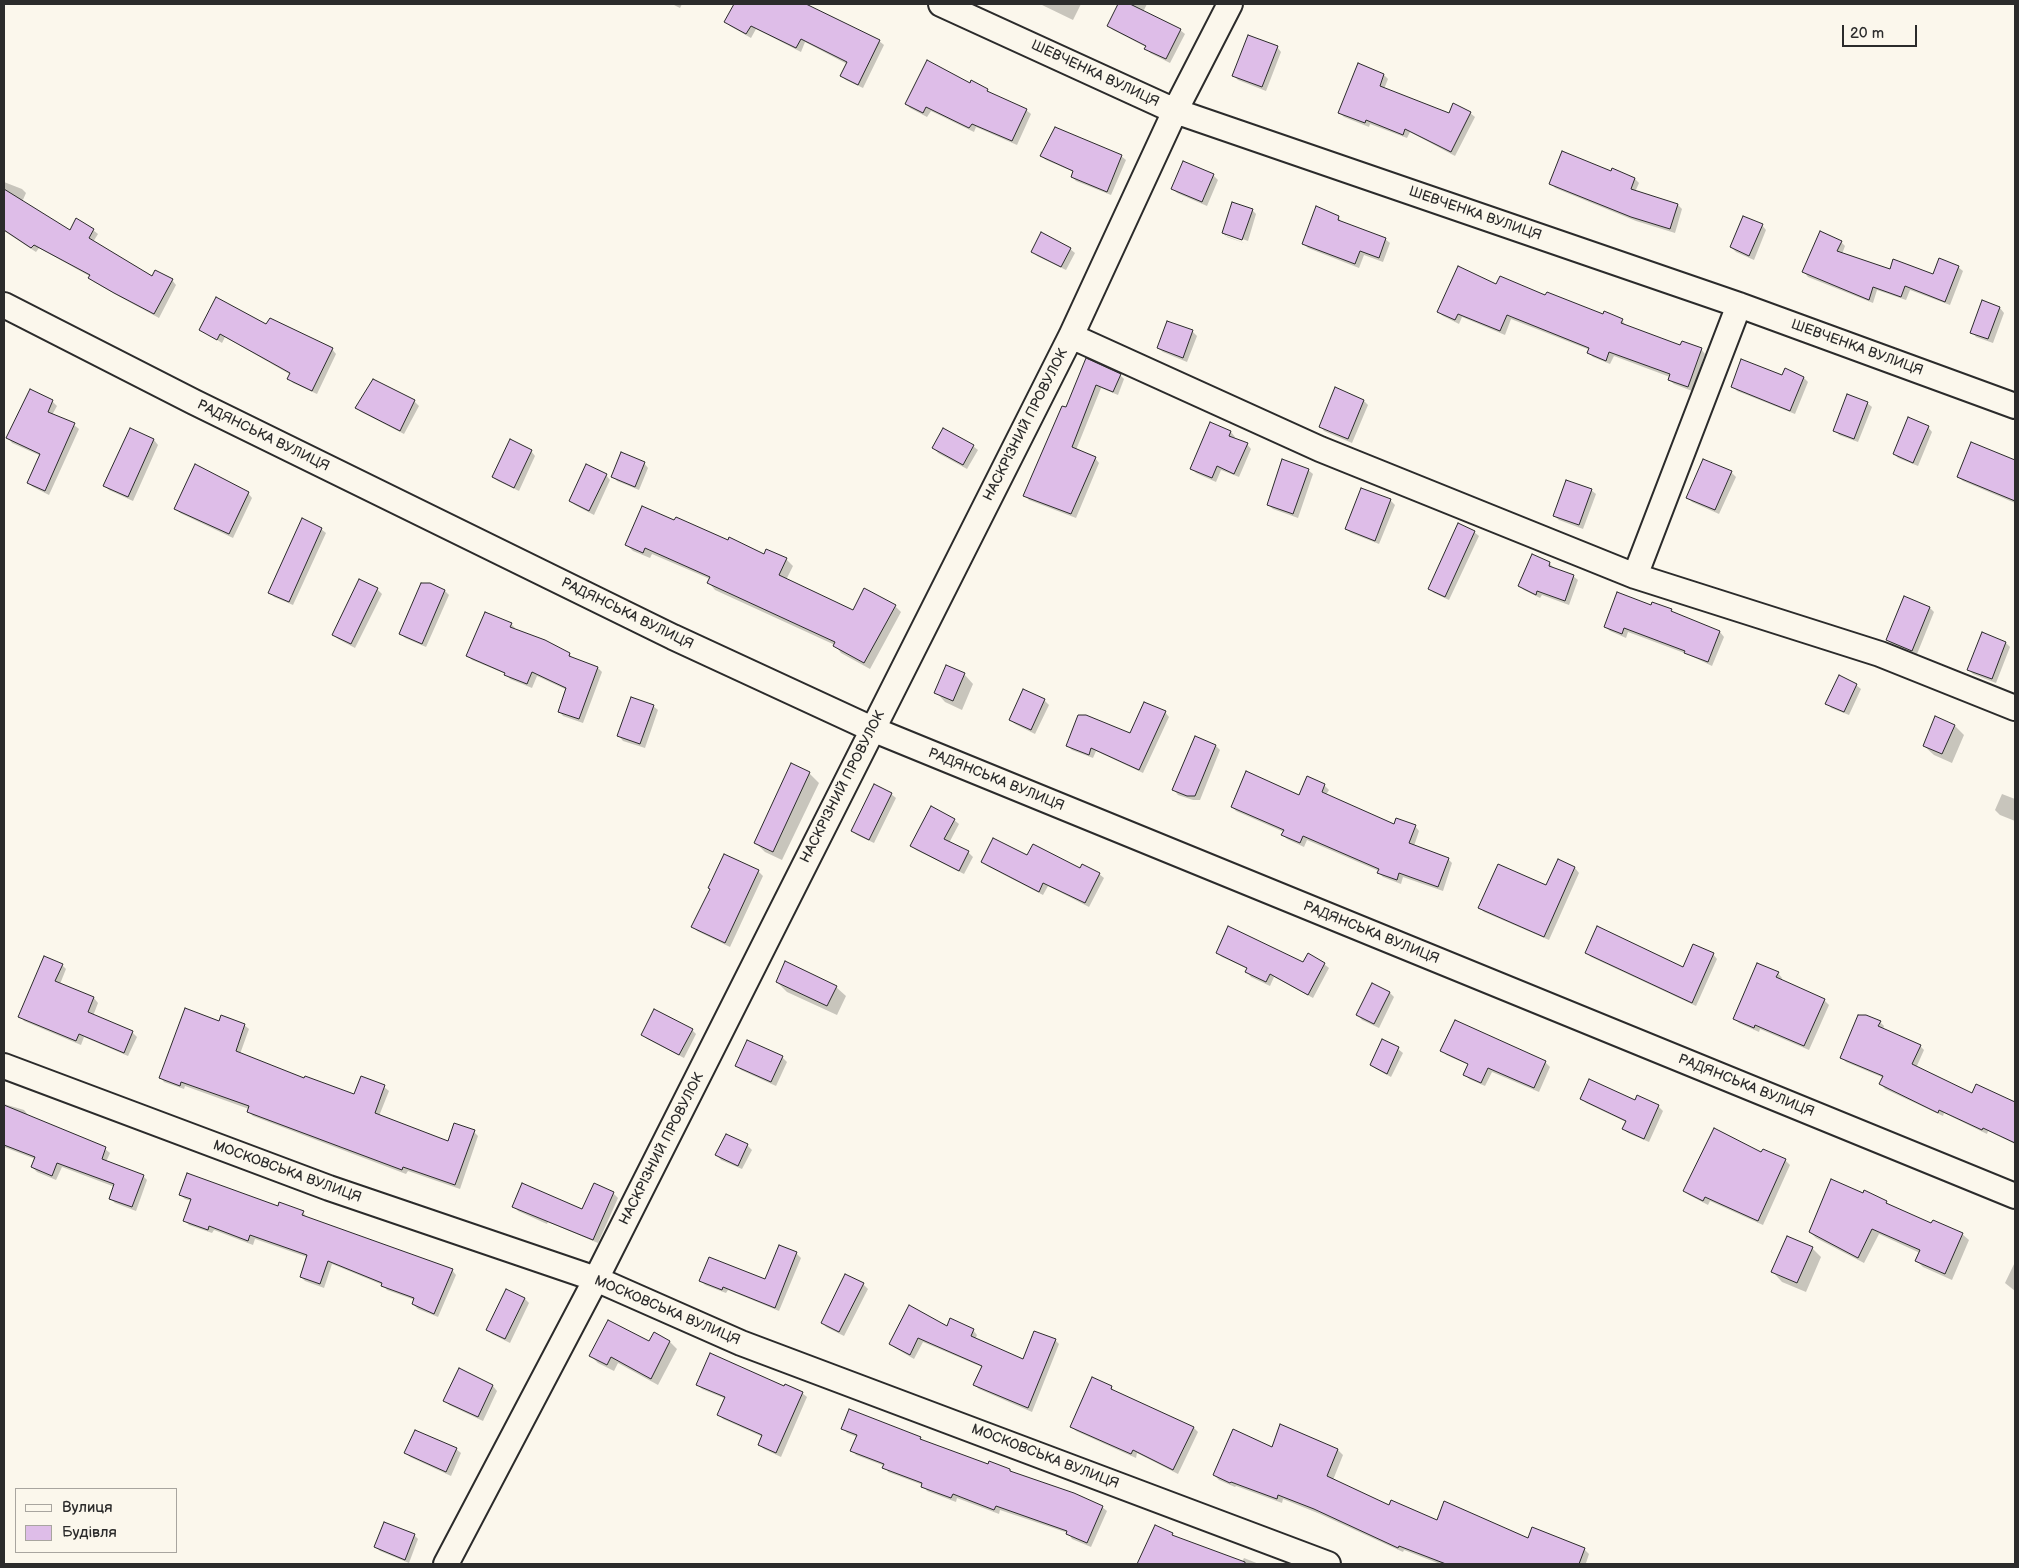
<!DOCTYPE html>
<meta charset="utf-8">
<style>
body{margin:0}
#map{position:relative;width:2019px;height:1568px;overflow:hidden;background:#fbf7ec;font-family:"Balsamiq Sans",sans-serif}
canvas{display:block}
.frame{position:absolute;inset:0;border:5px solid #2b2b2b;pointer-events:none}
.legend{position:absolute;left:15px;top:1488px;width:162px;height:65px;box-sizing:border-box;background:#fbf7ec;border:1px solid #a8a59f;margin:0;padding:6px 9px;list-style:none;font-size:15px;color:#2b2b2b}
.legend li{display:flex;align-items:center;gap:10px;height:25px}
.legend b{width:25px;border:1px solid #a8a59f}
.scale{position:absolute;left:1842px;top:25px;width:75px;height:22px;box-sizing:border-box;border:2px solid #2b2b2b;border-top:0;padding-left:6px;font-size:15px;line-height:18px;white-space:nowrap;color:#2b2b2b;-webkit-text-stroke:4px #fbf7ec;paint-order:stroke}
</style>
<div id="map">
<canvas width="2019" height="1568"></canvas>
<div class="frame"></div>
<ul class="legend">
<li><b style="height:6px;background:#fbf7ec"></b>Вулиця</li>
<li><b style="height:14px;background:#debde8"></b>Будівля</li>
</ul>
<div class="scale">20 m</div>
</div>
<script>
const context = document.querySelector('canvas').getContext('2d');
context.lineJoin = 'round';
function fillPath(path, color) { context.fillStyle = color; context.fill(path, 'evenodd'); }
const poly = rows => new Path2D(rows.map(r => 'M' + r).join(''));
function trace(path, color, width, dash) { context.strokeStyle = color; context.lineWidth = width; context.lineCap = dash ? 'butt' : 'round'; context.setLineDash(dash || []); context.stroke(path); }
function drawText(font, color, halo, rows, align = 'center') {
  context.font = font + ' "Balsamiq Sans",sans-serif'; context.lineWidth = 4.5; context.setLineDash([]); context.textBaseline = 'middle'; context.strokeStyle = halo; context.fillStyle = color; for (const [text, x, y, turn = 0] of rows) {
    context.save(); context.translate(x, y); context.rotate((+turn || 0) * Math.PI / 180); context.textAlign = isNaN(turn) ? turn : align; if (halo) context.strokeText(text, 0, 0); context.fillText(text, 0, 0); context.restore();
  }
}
const shadow = poly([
 [672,4,682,4,680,8],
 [736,4,803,4,879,41,884,45,863,88,846,80,842,76,847,64,805,42,801,52,756,29,751,38,730,26,726,22],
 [1040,4,1081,4,1073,20],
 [1120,4,1147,4,1143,12,1180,30,1185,34,1170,63,1150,53,1146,47,1113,30,1108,25],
 [1277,47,1281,52,1266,91,1238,80,1233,75],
 [1384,75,1388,79,1384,89,1449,114,1470,113,1475,117,1455,156,1410,132,1407,138,1370,124,1369,127,1344,117,1339,112],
 [970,84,987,90,992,94,1026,110,1031,114,1017,145,976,127,974,132,931,111,927,117,910,108,906,104],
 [1041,156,1121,156,1126,160,1111,195,1076,181,1072,177,1074,172,1046,160],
 [1613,170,1635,179,1639,183,1635,192,1678,205,1682,209,1675,233,1636,221,1555,188,1551,183,1611,173],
 [1213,175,1218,180,1207,206,1177,193,1173,189],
 [4,182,22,189,26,193,22,202,70,232,93,230,98,234,93,242,153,278,172,280,176,285,159,318,120,297,94,282,91,277,39,248,36,252,4,231],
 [1252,210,1256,214,1248,241,1226,233,1226,236,1247,244,1227,237,1223,233],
 [1338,217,1342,223,1385,239,1390,243,1383,262,1364,255,1359,268,1308,248,1303,243],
 [1762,225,1766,230,1754,260,1736,252,1731,247],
 [1841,242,1845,246,1842,254,1891,270,1934,275,1958,267,1963,271,1950,305,1910,290,1906,300,1877,290,1873,303,1808,277,1804,272],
 [1070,249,1075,253,1066,270,1037,256,1033,251],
 [1497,285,1546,296,1603,316,1622,320,1626,326,1681,347,1701,349,1705,354,1692,391,1674,384,1669,380,1670,377,1614,356,1610,364,1593,357,1589,353,1590,350,1511,319,1505,335,1462,317,1459,324,1443,316,1438,312],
 [1983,302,2000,308,2004,313,1993,343,1976,337,1972,332],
 [267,326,332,349,336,354,317,394,293,383,289,379,291,375,225,337,222,343,200,329],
 [1192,331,1197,336,1187,362,1163,352,1158,348],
 [1087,360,1120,375,1124,379,1118,395,1101,388,1076,450,1095,458,1099,463,1076,518,1029,500,1025,495,1067,409],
 [1785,370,1804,378,1808,382,1795,414,1737,391,1733,386,1782,377],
 [373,380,414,401,419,406,404,434,361,412,357,408],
 [1336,389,1364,401,1368,405,1352,443,1324,431,1320,426],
 [31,391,52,401,57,406,52,415,74,425,79,429,49,495,33,487,28,483,41,456,12,443,8,438],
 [1867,403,1872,407,1858,442,1839,435,1835,430],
 [1211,424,1231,432,1235,437,1234,439,1247,444,1251,449,1239,477,1221,470,1216,482,1196,473,1192,469],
 [1928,427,1932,432,1918,466,1898,458,1894,454],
 [131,430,154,440,158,445,133,501,109,490,105,486],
 [1972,444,2015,461,2015,503,1963,481,1958,477],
 [973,446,978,450,967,469,938,453,934,448],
 [531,451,535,456,519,491,498,481,493,477],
 [644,463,648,468,639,490,617,481,613,476],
 [1308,470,1313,474,1298,518,1273,509,1268,505],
 [1731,472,1736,477,1719,514,1692,502,1688,498],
 [606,475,610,480,594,515,575,505,570,501],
 [1591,490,1596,494,1583,529,1559,520,1554,516],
 [248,493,252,498,233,538,180,513,175,508],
 [1390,500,1395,505,1379,544,1351,533,1346,529],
 [321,529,326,533,293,605,274,597,270,592],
 [1474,532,1479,536,1449,600,1434,593,1429,589],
 [627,545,786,559,793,566,786,580,853,611,895,606,901,612,870,669,841,653,835,645,715,590,709,583,710,579,652,554,650,558,633,551],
 [1550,564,1554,568,1573,576,1578,580,1569,605,1542,595,1540,598,1524,590,1519,586],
 [360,581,377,589,382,594,355,648,338,639,334,635],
 [445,591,449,595,426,647,405,638,401,634],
 [1905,598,1930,608,1934,612,1917,654,1892,644,1888,640],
 [1653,603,1720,632,1724,637,1712,666,1687,654,1628,632,1626,638,1610,631,1605,627,1652,606],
 [511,624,515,628,515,630,569,654,574,659,598,668,602,672,583,723,563,716,559,711,567,690,537,676,532,688,510,679,506,674,472,660,468,656],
 [2006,643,2010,647,1996,683,1973,674,1969,670],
 [964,674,973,684,962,710,945,702,936,692],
 [1856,685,1861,689,1849,715,1831,708,1827,703],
 [1044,700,1049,705,1035,734,1015,724,1010,720],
 [653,706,658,710,645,748,623,741,619,736],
 [1165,712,1169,717,1143,773,1096,751,1093,758,1072,750,1067,745,1131,735],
 [1955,726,1964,735,1952,763,1934,755,1924,746],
 [1216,746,1220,750,1200,800,1193,800,1178,795,1174,790],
 [809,773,819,783,782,860,765,852,755,842],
 [1324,785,1329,790,1326,795,1395,826,1415,826,1419,831,1414,846,1448,859,1452,863,1443,891,1403,877,1401,884,1383,877,1379,873,1379,871,1307,840,1304,847,1287,839,1283,835,1284,832,1236,811,1232,807,1299,796],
 [891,794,896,798,874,843,857,835,852,831],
 [2002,794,2015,799,2015,821,2000,815,1995,810],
 [954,820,959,824,949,843,968,852,973,857,964,874,916,850,912,845],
 [724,856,758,871,763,876,730,947,697,931,693,926,711,889],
 [1027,856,1099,874,1104,878,1089,907,1048,886,1043,895,987,866,982,862],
 [1558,861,1575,868,1579,873,1549,940,1484,912,1480,908,1547,887],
 [1217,953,1304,963,1324,964,1329,968,1313,998,1274,977,1270,986,1251,977,1247,972,1248,969,1222,957],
 [1586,953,1683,968,1713,954,1717,959,1696,1006,1591,957],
 [62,965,66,969,60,984,94,998,98,1003,93,1016,132,1032,137,1037,128,1056,84,1037,81,1045,24,1021,20,1016],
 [1778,973,1782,978,1781,981,1824,1000,1829,1005,1809,1050,1760,1029,1759,1032,1739,1023,1734,1018],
 [777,982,836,987,846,996,837,1015,787,992],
 [1373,985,1390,993,1394,997,1379,1028,1362,1020,1358,1015],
 [1456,1021,1546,1063,1550,1067,1539,1092,1492,1072,1485,1086,1469,1079,1465,1074,1469,1065,1446,1055,1442,1050],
 [1880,1022,1884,1026,1883,1029,1920,1046,1924,1050,1916,1068,1973,1095,2001,1103,2015,1110,2015,1144,1988,1131,1987,1134,1944,1113,1943,1116,1885,1089,1881,1084,1884,1078,1846,1062,1842,1058],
 [220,1023,244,1025,249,1029,240,1054,305,1080,355,1095,362,1078,384,1087,389,1091,379,1116,448,1142,474,1132,478,1136,460,1189,408,1171,406,1174,253,1116,248,1111,249,1109,185,1086,184,1089,164,1082,160,1077],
 [692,1030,696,1034,684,1058,647,1039,643,1035],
 [1383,1041,1398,1049,1403,1053,1391,1077,1376,1069,1371,1065],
 [782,1057,787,1062,776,1086,741,1070,736,1066],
 [1582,1099,1635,1102,1658,1106,1663,1111,1649,1142,1628,1133,1623,1129,1626,1122,1586,1103],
 [4,1104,24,1110,28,1115,28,1116,105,1149,110,1153,106,1162,143,1176,147,1180,136,1211,115,1203,110,1198,115,1187,62,1167,56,1180,37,1172,32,1167,35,1159,4,1147],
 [747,1145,752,1150,742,1169,721,1160,717,1155],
 [1762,1154,1785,1160,1790,1165,1763,1225,1710,1201,1708,1205,1689,1195,1684,1191],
 [594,1185,613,1193,618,1198,598,1243,548,1222,547,1224,518,1211,514,1206,583,1211],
 [180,1195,303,1212,307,1218,452,1270,456,1275,438,1317,418,1309,413,1304,415,1300,387,1290,383,1285,332,1264,324,1288,305,1281,301,1277,307,1257,255,1239,253,1245,214,1230,212,1233,189,1225,185,1221,192,1201,185,1199],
 [1886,1202,1890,1206,1932,1225,1962,1234,1969,1240,1952,1280,1923,1267,1917,1261,1920,1253,1879,1234,1864,1263,1816,1238,1810,1232],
 [1812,1248,1821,1257,1806,1292,1782,1282,1773,1272],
 [796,1253,801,1258,779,1311,728,1290,726,1293,705,1285,701,1281,766,1280],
 [2015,1262,2015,1291,2005,1283],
 [863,1284,868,1289,844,1336,826,1327,822,1322],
 [525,1299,529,1303,510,1343,492,1334,488,1330],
 [948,1327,973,1330,977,1335,975,1340,1024,1361,1055,1340,1059,1344,1032,1412,979,1389,974,1385,982,1367,923,1342,914,1359,895,1348,890,1344],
 [670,1342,677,1349,658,1385,618,1363,614,1371,598,1363,591,1356,649,1343],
 [459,1370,493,1386,497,1391,483,1421,449,1405,445,1400],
 [698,1385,784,1387,802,1393,807,1397,781,1457,764,1449,759,1445,763,1437,723,1419,719,1415,726,1399,702,1389],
 [1111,1387,1115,1392,1194,1428,1198,1432,1178,1474,1137,1453,1136,1458,1076,1431,1072,1427],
 [843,1428,920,1438,923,1441,989,1466,1010,1470,1013,1474,1102,1507,1107,1511,1091,1547,1072,1539,1068,1533,1000,1510,999,1514,957,1498,956,1502,927,1491,923,1485,888,1472,885,1466,856,1455,852,1450,857,1437,847,1433],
 [1301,1433,1338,1450,1343,1455,1333,1480,1389,1507,1438,1521,1584,1549,1589,1554,1586,1563,1590,1564,1440,1564,1404,1550,1403,1552,1320,1514,1283,1499,1282,1503,1236,1486,1235,1487,1219,1480,1214,1475,1273,1449],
 [456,1449,461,1453,451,1476,410,1457,406,1453],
 [1155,1527,1175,1537,1242,1562,1244,1558,1259,1564,1178,1564,1167,1560,1165,1564,1139,1564],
 [414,1535,418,1539,409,1563,380,1551,375,1547]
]);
const building = poly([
 [734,4,806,4,880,40,858,85,840,76,847,62,801,39,796,48,751,26,746,34,724,22,734,4],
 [1118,4,1130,4,1181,29,1166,59,1144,49,1146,46,1107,26,1118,4],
 [1248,35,1278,46,1262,87,1232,76,1248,35],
 [927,60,970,83,971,80,988,89,987,91,1027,109,1012,141,972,124,969,128,926,107,923,113,905,104,927,60],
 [1358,63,1384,74,1380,86,1449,113,1453,103,1471,112,1451,152,1405,129,1403,135,1366,120,1365,123,1338,113,1358,63],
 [1055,127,1122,155,1107,192,1071,177,1073,171,1040,156,1055,127],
 [1562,151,1611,171,1612,168,1635,178,1631,189,1678,204,1670,229,1631,217,1549,184,1562,151],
 [1183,161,1214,174,1202,202,1171,189,1183,161],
 [4,189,70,230,76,218,94,229,89,238,152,276,155,270,173,279,154,314,114,293,88,278,90,275,34,245,31,248,4,230,4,189],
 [1232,202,1253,209,1242,240,1222,233,1232,202],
 [1316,206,1339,216,1338,220,1386,238,1379,258,1360,251,1355,264,1302,244,1316,206],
 [1743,216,1763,224,1749,256,1730,247,1743,216],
 [1820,231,1842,241,1837,251,1890,269,1893,259,1933,274,1939,258,1959,266,1945,302,1905,286,1901,297,1873,287,1869,300,1802,272,1820,231],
 [1041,232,1071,248,1061,267,1031,252,1041,232],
 [1458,266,1496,284,1500,276,1545,295,1547,292,1603,314,1604,311,1623,319,1621,323,1680,345,1682,341,1702,348,1688,387,1668,380,1670,374,1609,352,1606,361,1587,353,1589,348,1507,315,1500,331,1458,314,1455,320,1437,312,1458,266],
 [216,297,266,324,270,318,333,348,312,391,287,379,290,373,220,334,217,340,199,330,216,297],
 [1982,300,2000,307,1988,339,1970,333,1982,300],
 [1167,321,1193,330,1183,358,1157,348,1167,321],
 [1086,358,1121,374,1113,392,1096,385,1072,447,1096,457,1071,514,1023,496,1062,406,1066,407,1086,358],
 [1741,359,1782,375,1785,368,1804,377,1790,411,1731,387,1741,359],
 [373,379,415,400,400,431,355,408,373,379],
 [1335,387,1364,400,1348,439,1319,427,1335,387],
 [30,389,53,400,48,412,75,423,45,491,27,483,40,454,6,438,30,389],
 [1847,394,1868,402,1854,439,1833,431,1847,394],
 [1908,417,1929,426,1913,463,1893,454,1908,417],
 [1210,422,1231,431,1229,436,1248,443,1234,474,1217,466,1212,478,1190,469,1210,422],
 [130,428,154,439,128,497,103,486,130,428],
 [943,428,974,445,963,465,932,448,943,428],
 [510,439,532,450,514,488,492,477,510,439],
 [1971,442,2015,460,2015,501,1957,477,1971,442],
 [621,452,645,462,635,487,611,477,621,452],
 [1282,459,1309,469,1293,514,1267,505,1282,459],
 [1703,459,1732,471,1715,510,1686,498,1703,459],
 [195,464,249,492,229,534,174,509,195,464],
 [586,464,607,474,589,511,569,501,586,464],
 [1566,480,1592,489,1579,525,1553,516,1566,480],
 [1361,488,1391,499,1375,541,1345,529,1361,488],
 [642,506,674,520,676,517,728,540,729,537,764,554,766,549,787,558,779,575,853,610,864,588,896,605,864,663,833,646,835,642,707,583,710,577,645,548,643,553,625,545,642,506],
 [302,518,322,528,289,602,268,593,302,518],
 [1458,523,1475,531,1445,597,1428,589,1458,523],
 [1532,554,1550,562,1549,566,1574,575,1565,601,1537,591,1536,595,1518,586,1532,554],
 [359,579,378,588,351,644,332,635,359,579],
 [421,583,430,583,445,590,422,644,399,634,421,583],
 [1617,592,1651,605,1652,602,1672,609,1671,611,1720,631,1708,662,1684,653,1685,651,1624,628,1622,634,1604,627,1617,592],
 [1904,596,1930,607,1912,651,1886,640,1904,596],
 [485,612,512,623,510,627,545,640,570,653,569,656,598,667,579,719,558,712,566,688,532,672,527,684,504,675,505,673,466,656,485,612],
 [1982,632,2006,642,1992,679,1967,670,1982,632],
 [946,665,965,673,953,701,934,693,946,665],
 [1839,675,1857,684,1844,712,1825,704,1839,675],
 [1023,689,1045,699,1031,730,1009,720,1023,689],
 [631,697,654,705,640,744,617,736,631,697],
 [1144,702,1166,711,1139,770,1091,748,1089,755,1066,746,1078,715,1086,715,1130,733,1144,702],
 [1935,716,1955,725,1942,754,1923,746,1935,716],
 [1195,736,1216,745,1195,796,1187,796,1172,790,1195,736],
 [791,763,810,772,773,852,754,843,791,763],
 [1246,771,1299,795,1307,776,1325,784,1322,792,1394,824,1396,818,1416,825,1409,843,1449,858,1438,887,1399,873,1397,880,1377,873,1379,869,1303,836,1300,843,1281,835,1284,830,1231,807,1246,771],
 [874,784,892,793,869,840,851,831,874,784],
 [931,806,955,819,944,839,969,851,959,871,910,846,931,806],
 [993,838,1027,855,1033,844,1080,868,1082,864,1100,873,1085,903,1043,883,1039,892,981,862,993,838],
 [724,854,759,870,725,943,691,927,710,889,708,888,724,854],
 [1558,859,1575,867,1544,937,1478,908,1498,864,1546,885,1558,859],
 [1228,926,1303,962,1308,953,1325,963,1308,995,1270,974,1266,982,1245,972,1247,968,1216,953,1228,926],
 [1597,926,1683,967,1693,944,1714,953,1692,1003,1585,953,1597,926],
 [44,956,63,964,55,981,94,997,88,1012,133,1031,124,1053,79,1034,76,1041,18,1017,44,956],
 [785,961,837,986,827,1006,776,982,785,961],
 [1757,963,1779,972,1776,977,1825,999,1804,1046,1755,1025,1754,1028,1733,1019,1757,963],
 [1372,983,1390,992,1374,1024,1356,1015,1372,983],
 [185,1008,219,1021,221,1015,245,1024,236,1051,304,1078,305,1076,354,1094,361,1076,385,1085,375,1113,448,1141,454,1123,475,1130,455,1185,403,1167,402,1170,247,1112,249,1106,181,1082,180,1086,159,1078,185,1008],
 [654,1009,693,1029,679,1055,641,1035,654,1009],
 [1858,1015,1866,1015,1881,1021,1878,1026,1921,1045,1912,1064,1972,1093,1976,1084,2015,1102,2015,1143,1983,1128,1982,1130,1939,1110,1938,1113,1879,1084,1883,1076,1840,1058,1858,1015],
 [1455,1020,1546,1061,1534,1088,1488,1068,1481,1083,1463,1075,1468,1064,1440,1051,1455,1020],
 [1382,1039,1399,1047,1387,1074,1370,1065,1382,1039],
 [747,1040,783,1056,771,1082,735,1066,747,1040],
 [1589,1079,1635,1100,1637,1095,1659,1105,1644,1139,1622,1129,1626,1121,1580,1099,1589,1079],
 [4,1105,106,1147,102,1159,144,1175,132,1207,109,1199,114,1184,57,1163,52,1176,31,1167,35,1157,4,1145,4,1105],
 [1714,1128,1761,1152,1763,1149,1786,1159,1758,1221,1705,1197,1703,1201,1683,1191,1714,1128],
 [726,1134,748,1144,738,1166,715,1155,726,1134],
 [187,1173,278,1206,279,1202,304,1211,302,1215,453,1269,434,1314,412,1304,414,1298,381,1286,382,1283,328,1261,320,1284,300,1277,307,1255,250,1235,248,1241,209,1226,208,1230,183,1221,191,1199,179,1195,187,1173],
 [1831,1179,1863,1193,1864,1190,1887,1201,1886,1203,1931,1223,1933,1220,1963,1233,1945,1274,1915,1261,1920,1250,1872,1229,1858,1258,1809,1232,1831,1179],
 [522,1183,582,1209,594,1183,614,1192,593,1240,512,1207,522,1183],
 [1787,1236,1813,1247,1797,1283,1771,1272,1787,1236],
 [779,1245,797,1252,775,1308,723,1287,722,1290,699,1281,709,1257,765,1279,779,1245],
 [845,1274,864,1283,839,1332,821,1323,845,1274],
 [506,1289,525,1298,505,1339,486,1330,506,1289],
 [909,1305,947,1326,950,1318,974,1329,971,1336,1023,1359,1034,1331,1056,1339,1028,1408,973,1385,982,1366,918,1338,910,1355,889,1344,909,1305],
 [608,1320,649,1341,654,1332,670,1341,651,1379,611,1357,607,1365,589,1356,608,1320],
 [710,1353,784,1386,785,1384,803,1392,776,1453,758,1445,762,1435,717,1415,725,1397,696,1385,710,1353],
 [459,1368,493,1385,478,1417,443,1401,459,1368],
 [1092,1377,1112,1386,1111,1389,1194,1427,1173,1470,1133,1450,1131,1454,1070,1427,1092,1377],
 [849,1409,921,1437,920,1439,988,1464,989,1461,1010,1469,1010,1471,1074,1493,1103,1506,1087,1543,1066,1534,1067,1531,996,1506,994,1510,953,1494,951,1498,921,1487,922,1483,882,1468,884,1464,850,1451,857,1435,841,1429,849,1409],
 [1280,1424,1338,1449,1327,1476,1389,1505,1391,1500,1437,1520,1444,1501,1528,1538,1532,1527,1585,1548,1579,1564,1446,1564,1399,1546,1398,1548,1314,1509,1278,1495,1277,1499,1231,1482,1230,1483,1213,1475,1233,1429,1272,1447,1280,1424],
 [415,1430,457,1448,446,1472,404,1453,415,1430],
 [384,1522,415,1534,405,1560,374,1547,384,1522],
 [1155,1525,1173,1533,1172,1535,1245,1562,1245,1564,1137,1564,1155,1525]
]);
const street = poly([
 [941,4,1175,111,1739,305,2015,406],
 [4,305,194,402,673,637,872,729,2015,1196],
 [1071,336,1320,449,1635,576,1880,654,2015,708],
 [1635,576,1739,305],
 [4,1066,329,1188,596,1279,741,1343,1328,1564],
 [446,1564,596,1279,1071,336,1175,111,1230,4]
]);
const streetNames = [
 ["ШЕВЧЕНКА ВУЛИЦЯ",1095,74,25],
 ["ШЕВЧЕНКА ВУЛИЦЯ",1475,214,19],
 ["ШЕВЧЕНКА ВУЛИЦЯ",1857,348,20],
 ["НАСКРІЗНИЙ ПРОВУЛОК",1026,425,-63],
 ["РАДЯНСЬКА ВУЛИЦЯ",263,436,26],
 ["РАДЯНСЬКА ВУЛИЦЯ",627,614,26],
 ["РАДЯНСЬКА ВУЛИЦЯ",996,780,22],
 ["НАСКРІЗНИЙ ПРОВУЛОК",843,787,-63],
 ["РАДЯНСЬКА ВУЛИЦЯ",1371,933,22],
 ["РАДЯНСЬКА ВУЛИЦЯ",1746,1086,22],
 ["НАСКРІЗНИЙ ПРОВУЛОК",662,1149,-63],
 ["МОСКОВСЬКА ВУЛИЦЯ",287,1172,20],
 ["МОСКОВСЬКА ВУЛИЦЯ",667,1311,23],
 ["МОСКОВСЬКА ВУЛИЦЯ",1045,1457,21]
];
fillPath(shadow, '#0003');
fillPath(building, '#debde8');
trace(building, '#2b2b2b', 1);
trace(street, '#2b2b2b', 28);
trace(street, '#fbf7ec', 24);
drawText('14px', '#2b2b2b', '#fbf7ec', streetNames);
</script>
